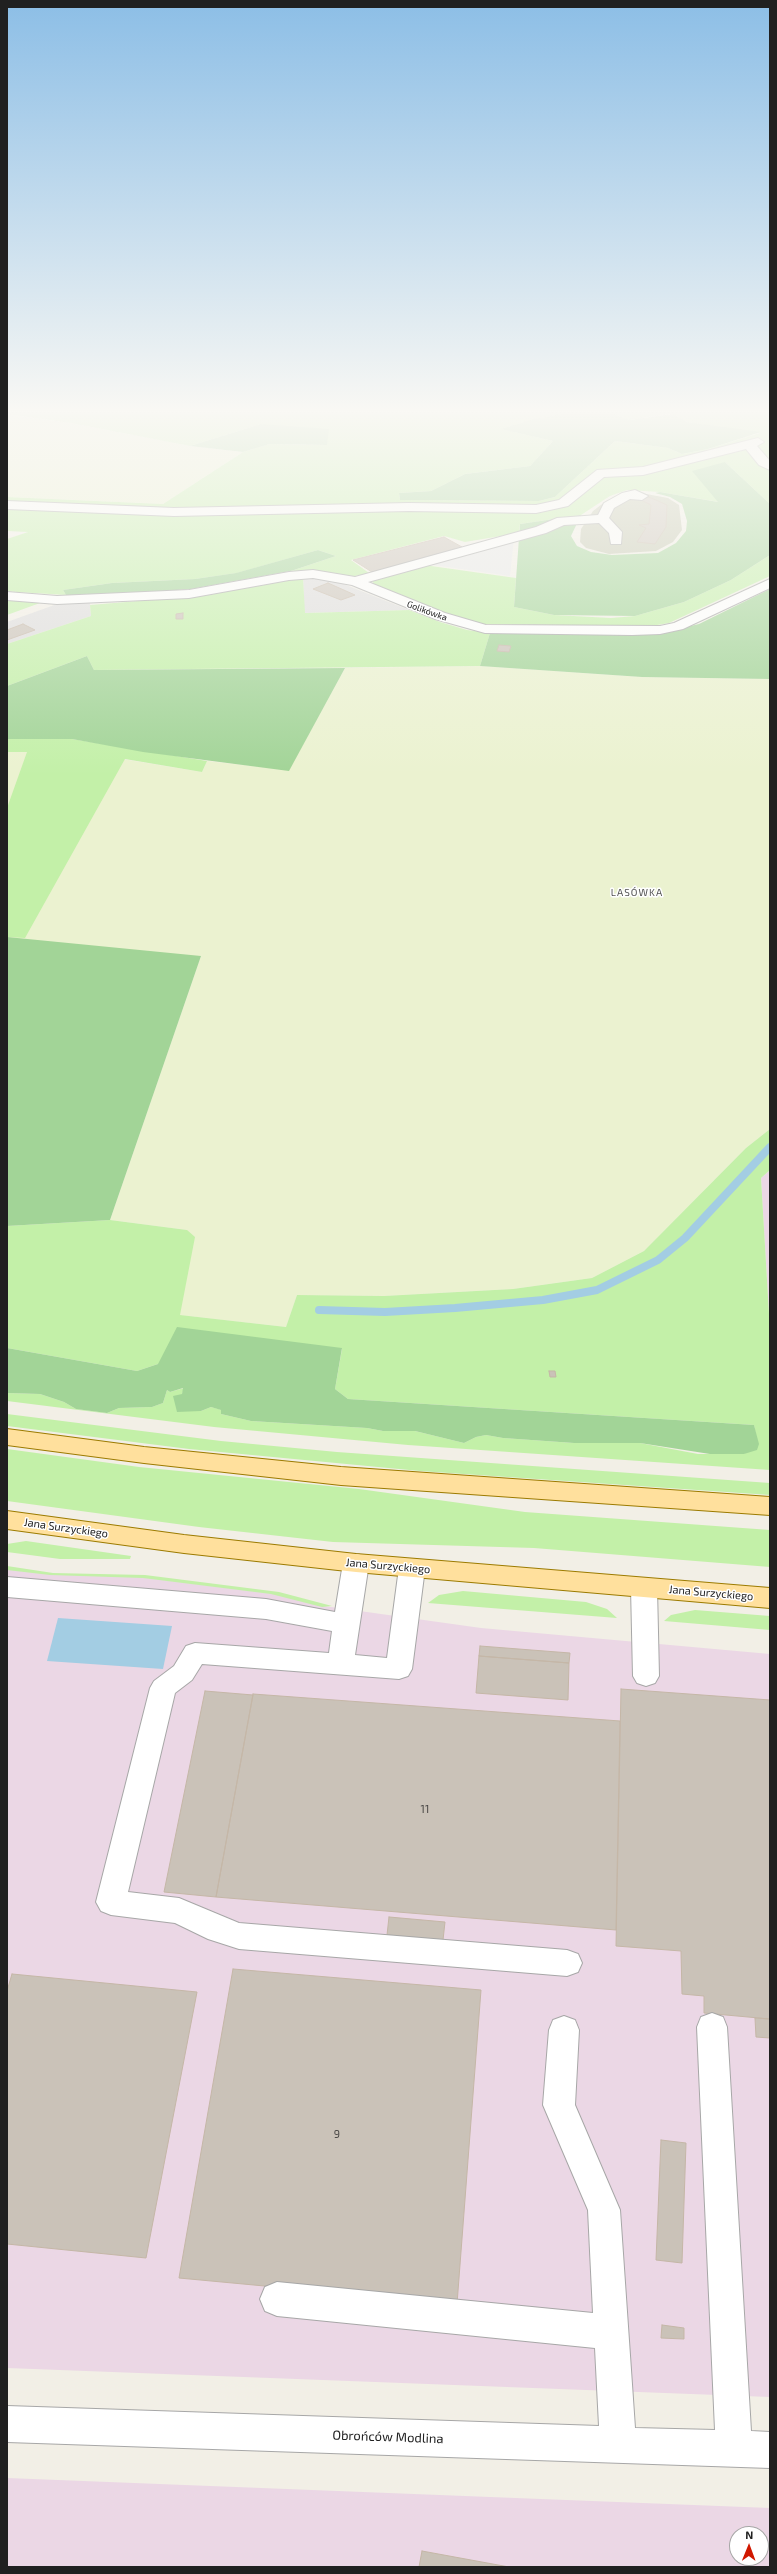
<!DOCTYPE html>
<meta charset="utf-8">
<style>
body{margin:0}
#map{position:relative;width:777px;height:2574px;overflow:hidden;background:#f2efe6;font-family:"Exo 2",sans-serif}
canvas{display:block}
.frame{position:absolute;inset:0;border:8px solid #202020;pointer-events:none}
.north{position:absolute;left:729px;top:2526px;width:40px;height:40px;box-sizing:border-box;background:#fff;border:1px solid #a6a6a6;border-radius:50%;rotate:1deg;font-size:11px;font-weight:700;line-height:16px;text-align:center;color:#202020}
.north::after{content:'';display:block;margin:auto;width:14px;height:18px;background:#d01800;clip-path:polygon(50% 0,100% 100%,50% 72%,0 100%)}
</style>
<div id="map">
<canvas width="777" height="2574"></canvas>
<div class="frame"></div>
<div class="north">N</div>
</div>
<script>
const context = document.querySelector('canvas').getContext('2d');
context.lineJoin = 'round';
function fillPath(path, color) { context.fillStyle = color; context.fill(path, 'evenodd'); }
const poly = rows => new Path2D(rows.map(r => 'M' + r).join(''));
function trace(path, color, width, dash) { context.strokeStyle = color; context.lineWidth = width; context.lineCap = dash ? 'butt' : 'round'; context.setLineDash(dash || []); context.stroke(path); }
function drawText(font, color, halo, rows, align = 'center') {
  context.font = font + ' "Exo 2",sans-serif'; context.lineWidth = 3; context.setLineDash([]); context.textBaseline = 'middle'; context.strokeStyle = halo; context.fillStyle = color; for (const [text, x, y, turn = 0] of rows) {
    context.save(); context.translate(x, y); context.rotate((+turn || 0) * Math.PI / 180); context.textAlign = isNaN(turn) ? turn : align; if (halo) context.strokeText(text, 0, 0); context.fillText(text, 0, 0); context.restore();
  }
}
const residential = poly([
 [303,577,341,583,409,610,304,613],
 [90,603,91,616,7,644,7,622,57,604]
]);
const industrial = poly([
 [770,1170,770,1331,761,1178],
 [7,1568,49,1574,139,1576,275,1593,324,1606,481,1628,770,1654,770,2397,7,2368],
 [7,2478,770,2508,770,2567,7,2567],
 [737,2534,761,2534,761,2558,737,2558]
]);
const construction = poly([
 [630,491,668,498,679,505,682,530,673,542,656,551,609,554,586,548,580,542,581,529,593,511,606,501]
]);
const farmland = poly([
 [7,415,71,423,190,446,243,452,163,504,7,497],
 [480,666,642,677,770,679,770,1129,746,1148,644,1251,592,1278,513,1289,384,1296,297,1295,286,1327,179,1315,187,1230,110,1220,201,956,7,979,7,752,52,751,104,756,202,772,207,761,289,770,345,668]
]);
const grass = poly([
 [7,414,562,414,534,419,502,429,553,441,530,466,465,474,431,491,399,493,400,500,539,501,555,497,615,441,668,448,682,454,708,449,760,433,687,422,674,414,770,414,770,504,725,462,719,502,660,492,627,490,610,496,581,515,520,524,519,533,465,542,444,536,351,560,369,573,362,575,347,577,291,571,336,556,318,550,237,573,195,579,112,583,63,590,66,595,17,592,7,591,7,539,28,532,7,531,7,497,163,504,243,452,270,444,327,445,261,424,190,446,71,423],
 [614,414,665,414,629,420],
 [770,555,770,576,669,623,651,626,482,624,450,617,374,585,372,580,424,565,516,578,514,607,554,615,611,618,635,616,684,602,731,580],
 [303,577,305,613,409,610,440,622,467,630,490,633,480,666,94,670,87,656,7,686,7,644,91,616,90,605,198,596],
 [7,600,40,603,7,615],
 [7,739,72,739,207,761,202,772,125,759,25,938,7,937,7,808,27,752,7,752],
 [770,1129,770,1170,761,1178,770,1331,770,1470,408,1445,214,1427,7,1401,7,1393,40,1394,64,1402,76,1409,107,1413,119,1408,152,1407,163,1403,167,1390,170,1392,184,1388,182,1394,201,1411,211,1407,222,1410,221,1414,251,1421,367,1428,383,1431,415,1431,464,1443,476,1437,486,1435,503,1438,574,1443,640,1443,698,1454,744,1454,756,1436,754,1425,348,1399,335,1389,342,1349,158,1364,137,1371,7,1348,7,1226,110,1220,187,1230,195,1237,180,1315,286,1327,297,1295,384,1296,513,1289,592,1278,644,1251,746,1148],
 [7,1414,221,1441,337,1452,770,1483,770,1495,420,1471,189,1449,7,1426],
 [7,1449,139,1467,359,1489,525,1512,770,1530,770,1567,534,1548,333,1542,199,1527,7,1501],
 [26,1541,131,1556,130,1559,60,1559,7,1552,7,1544],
 [7,1566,53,1573,145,1575,279,1592,332,1606,322,1607,271,1594,143,1578,50,1575,7,1570],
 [463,1591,586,1602,607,1609,617,1618,428,1603,439,1595],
 [695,1610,770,1616,770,1630,664,1621,671,1615]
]);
const forest = poly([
 [562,414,614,414,629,420,674,414,687,422,761,432,708,449,682,454,668,448,615,441,555,497,539,501,400,500,399,493,431,491,465,474,530,466,553,441,501,429,534,419],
 [261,424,329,429,327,445,270,444,243,452,190,446],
 [725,462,770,504,770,555,731,580,684,602,635,616,554,615,514,607,520,524,581,515,571,536,577,546,591,552,612,555,658,553,676,543,686,531,687,521,682,504,670,497,655,493,660,492,718,502,692,471],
 [318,550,336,556,291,571,191,589,105,595,66,595,63,590,112,583,195,579,236,573],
 [770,589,770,679,642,677,480,666,490,633,610,635,678,629,699,624],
 [87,656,94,670,345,668,289,771,143,752,72,739,7,739,7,686],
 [7,937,201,956,110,1220,7,1226],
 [177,1327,342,1348,335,1389,348,1399,754,1425,759,1444,757,1450,744,1454,710,1454,640,1443,574,1443,503,1438,486,1435,476,1437,464,1443,415,1431,383,1431,367,1428,251,1421,221,1414,221,1410,211,1407,201,1411,177,1412,173,1396,182,1394,183,1388,170,1392,167,1390,163,1403,152,1407,119,1408,107,1413,76,1409,64,1402,40,1394,7,1393,7,1348,137,1371,158,1364]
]);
const parking = poly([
 [514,539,510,576,426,564]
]);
const water = poly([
 [58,1618,172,1626,163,1669,47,1661]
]);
const stream = poly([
 [319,1310,385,1312,455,1308,543,1300,597,1290,658,1260,685,1238,770,1147]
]);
const building = poly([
 [649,497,667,505,666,527,655,544,637,542,646,528,639,525,649,524,651,505,639,499,649,497],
 [444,537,462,547,372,572,353,560,444,537],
 [328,583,355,595,341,600,313,589,328,583],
 [183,613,183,619,176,619,176,614,183,613],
 [23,624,35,630,7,640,7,630,23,624],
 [499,645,511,646,509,652,497,651,499,645],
 [549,1371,555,1371,556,1377,550,1377,549,1371],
 [480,1646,570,1653,569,1663,479,1656,480,1646],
 [479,1656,569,1663,568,1700,476,1693,479,1656],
 [621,1689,770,1700,770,2019,704,2013,704,1996,682,1994,681,1951,616,1946,621,1689],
 [205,1691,253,1695,216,1897,164,1892,205,1691],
 [253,1694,620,1721,616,1930,216,1897,253,1694],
 [389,1917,445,1922,443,1940,387,1935,389,1917],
 [233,1969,481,1990,457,2304,179,2278,233,1969],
 [12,1974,197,1992,146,2258,7,2244,7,1991,12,1974],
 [755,2018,770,2019,770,2038,756,2037,755,2018],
 [661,2140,686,2143,682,2263,656,2260,661,2140],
 [662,2325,684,2328,684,2339,661,2338,662,2325],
 [422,2551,509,2567,419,2567,422,2551]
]);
const minor = poly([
 [758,438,764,442,757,446,770,461,770,470,759,465,746,449,643,475,604,477,568,506,536,513,409,511,174,516,7,509,7,501,174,508,409,503,536,505,559,500,597,470,643,467,758,438],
 [635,490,648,496,642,500,630,499,614,508,609,518,622,532,621,544,611,544,609,533,599,523,564,525,546,533,368,582,445,613,486,625,660,626,674,623,770,579,770,588,683,629,660,634,632,635,485,633,435,619,352,585,313,578,289,580,189,598,57,604,7,600,7,592,57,596,189,590,289,572,313,570,355,577,536,527,557,518,598,515,604,503,622,493,635,490],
 [356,1554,365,1556,369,1563,355,1655,387,1658,399,1568,403,1561,412,1559,421,1561,425,1568,412,1669,408,1676,399,1679,202,1664,192,1680,175,1693,128,1892,179,1898,239,1923,567,1950,578,1954,582,1963,578,1972,567,1976,239,1949,208,1939,175,1923,111,1915,101,1911,96,1902,150,1688,154,1681,174,1666,186,1646,195,1643,329,1653,332,1631,266,1619,7,1597,7,1577,266,1599,335,1612,343,1563,347,1556,356,1554],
 [644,1578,653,1581,657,1588,659,1676,655,1683,646,1686,637,1683,633,1676,631,1588,635,1581,644,1578],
 [712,2013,723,2017,727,2027,751,2431,770,2432,770,2468,7,2442,7,2406,599,2426,595,2348,277,2316,265,2311,260,2299,265,2287,277,2282,593,2313,588,2210,543,2105,549,2030,553,2020,564,2016,575,2020,579,2030,575,2105,620,2210,635,2428,715,2430,697,2027,701,2017,712,2013]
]);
const major = poly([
 [7,1429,144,1447,341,1467,770,1497,770,1515,341,1485,144,1463,7,1445,7,1429],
 [7,1511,184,1535,356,1554,770,1588,770,1608,356,1572,184,1553,7,1529,7,1511]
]);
const farStreetnames = [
 ["Golikówka",427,611,20]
];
const farNeighbourhoodnames = [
 ["LASÓWKA",637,893]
];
const streetNames = [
 ["Jana Surzyckiego",66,1528,8],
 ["Jana Surzyckiego",388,1566,5],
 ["Jana Surzyckiego",711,1593,5]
];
const nearNumbernames = [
 ["11",425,1809],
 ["9",337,2134]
];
const nearStreetnames = [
 ["Obrońców Modlina",388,2437,2]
];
fillPath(residential, '#dedddd');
fillPath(industrial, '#ebd7e5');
fillPath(construction, '#c4c7b0');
fillPath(farmland, '#ebf2d0');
fillPath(grass, '#c3f0a8');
fillPath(forest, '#a2d497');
fillPath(parking, '#e8e8e8');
fillPath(water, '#a3cde3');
trace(stream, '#a3cde3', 8);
fillPath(building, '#cac2b8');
trace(building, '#c5b7a7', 1);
trace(minor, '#a7a7a7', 2);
trace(major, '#9c7b00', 2);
fillPath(minor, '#fff');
fillPath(major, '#ffe09d');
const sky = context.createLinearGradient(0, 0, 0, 775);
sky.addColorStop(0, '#8cbee6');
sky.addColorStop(0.53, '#f9f8f4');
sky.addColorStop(1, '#f9f8f400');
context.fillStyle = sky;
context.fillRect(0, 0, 777, 775);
drawText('9px', '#202020', '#fff', farStreetnames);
context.letterSpacing = '1px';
drawText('10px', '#535353', '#fff', farNeighbourhoodnames);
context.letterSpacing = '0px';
drawText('11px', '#202020', '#fff', streetNames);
drawText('11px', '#4a4846', null, nearNumbernames);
drawText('13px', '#202020', '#fff', nearStreetnames);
</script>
